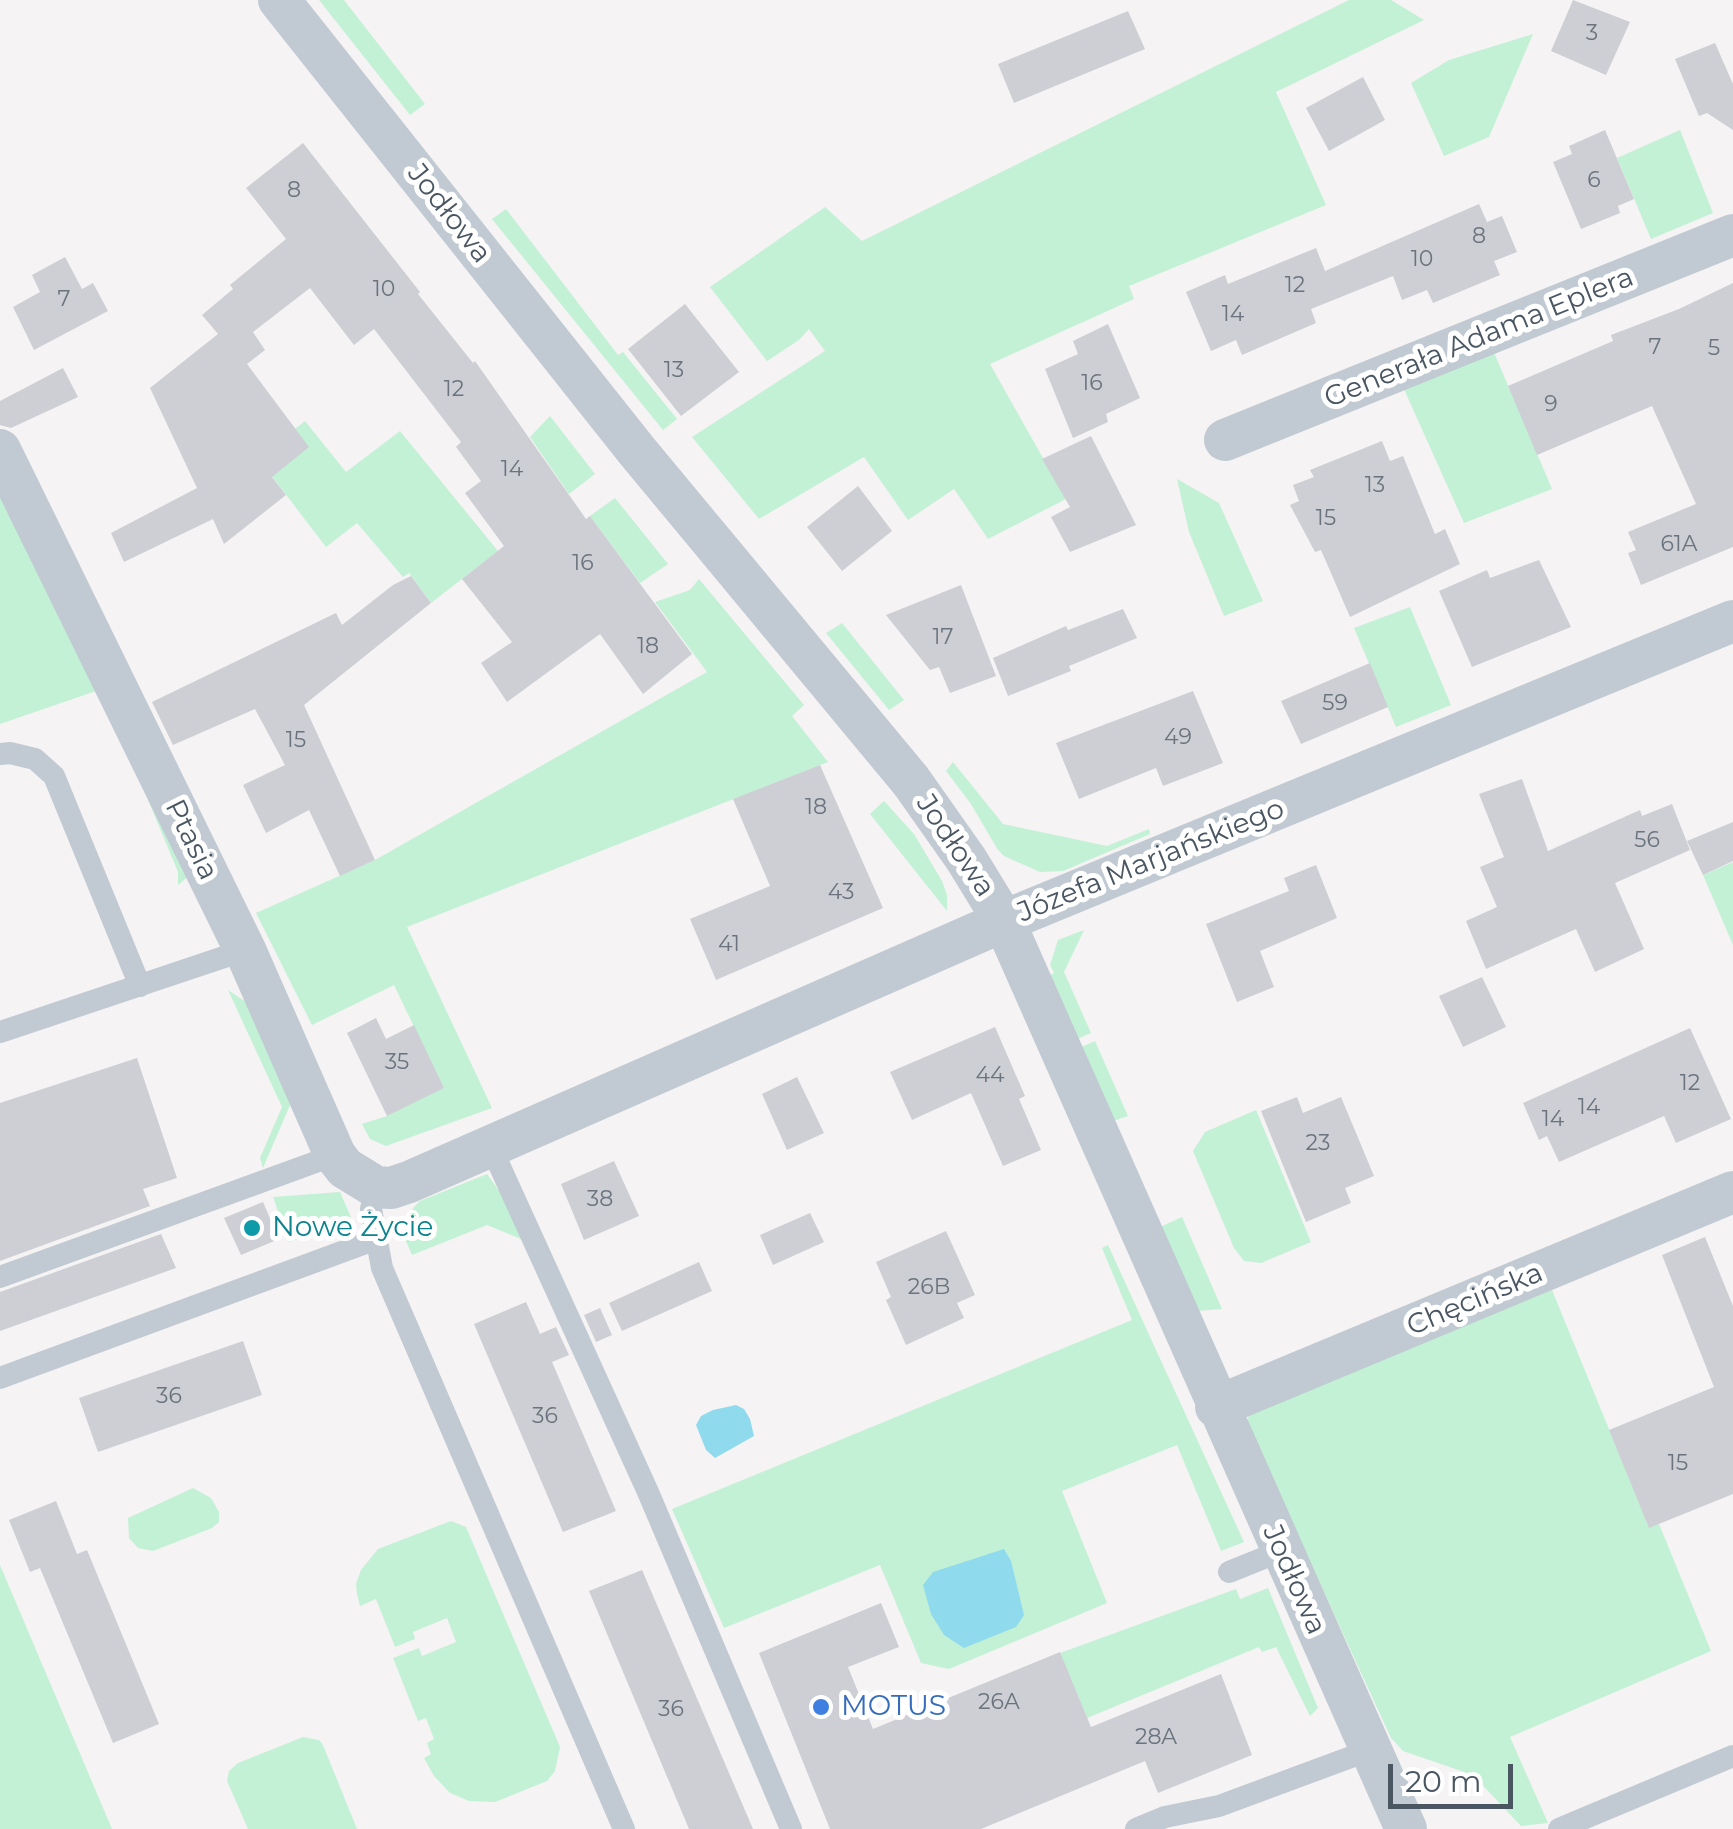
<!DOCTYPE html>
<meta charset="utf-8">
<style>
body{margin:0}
#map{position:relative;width:1733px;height:1829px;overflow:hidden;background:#f5f3f3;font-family:Montserrat,sans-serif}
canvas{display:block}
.scale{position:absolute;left:1388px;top:1764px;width:125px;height:45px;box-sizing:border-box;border:5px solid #4a5661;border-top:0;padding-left:12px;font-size:30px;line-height:35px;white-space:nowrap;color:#4a5661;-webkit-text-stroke:8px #fff;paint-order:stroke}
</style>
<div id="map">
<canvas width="1733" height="1829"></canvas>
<div class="scale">20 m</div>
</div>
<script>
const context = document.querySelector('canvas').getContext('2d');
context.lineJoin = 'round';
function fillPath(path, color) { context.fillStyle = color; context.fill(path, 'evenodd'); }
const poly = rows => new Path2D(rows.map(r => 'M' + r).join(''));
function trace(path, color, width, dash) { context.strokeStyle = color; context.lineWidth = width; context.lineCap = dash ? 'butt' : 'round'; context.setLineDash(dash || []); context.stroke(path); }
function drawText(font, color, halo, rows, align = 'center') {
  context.font = font + ' Montserrat,sans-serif'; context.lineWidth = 10; context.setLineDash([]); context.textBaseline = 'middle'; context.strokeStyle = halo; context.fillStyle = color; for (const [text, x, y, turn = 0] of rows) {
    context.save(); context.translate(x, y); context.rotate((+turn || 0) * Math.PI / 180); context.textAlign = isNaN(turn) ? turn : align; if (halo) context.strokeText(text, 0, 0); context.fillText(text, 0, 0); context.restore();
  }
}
const green = poly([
 [319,0,344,0,425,104,410,115],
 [1349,0,1391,0,1424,20,1276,92,1326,205,1129,286,1134,299,990,364,1066,499,988,539,954,489,908,520,864,457,759,519,692,437,825,351,809,329,799,340,767,361,710,287,825,207,862,241],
 [1533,34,1489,137,1444,156,1411,83,1449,60],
 [1680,130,1713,213,1651,239,1617,158],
 [506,209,618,355,623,352,677,419,663,430,492,219],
 [1493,350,1552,489,1464,523,1403,387],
 [550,416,595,474,569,494,530,437],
 [305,421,346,472,400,431,498,551,431,603,409,573,403,577,357,523,326,547,258,458],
 [1177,479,1219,503,1263,601,1224,616,1189,532],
 [0,487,104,683,191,874,178,885,178,872,102,689,0,724],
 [615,498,668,564,640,583,590,516],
 [699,579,804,705,792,716,828,762,407,927,492,1108,386,1146,370,1139,362,1124,387,1116,443,1087,394,985,312,1025,256,913,375,860,707,672,655,602,690,590],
 [1410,607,1451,705,1396,727,1354,628],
 [842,623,904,700,889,710,826,633],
 [953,762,1003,824,1107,846,1149,829,1150,834,1063,871,1040,872,1004,856,998,850,971,804,946,771],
 [884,801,914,834,942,881,947,895,947,911,870,814],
 [1733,862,1733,945,1703,875],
 [1084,930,1064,972,1091,1033,1073,1041,1045,978,1054,973,1050,965,1058,940],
 [228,990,249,1004,293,1098,263,1168,260,1158,282,1107],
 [1095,1041,1128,1116,1110,1122,1077,1049],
 [1256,1110,1311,1242,1261,1263,1244,1261,1234,1248,1193,1151,1205,1132],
 [487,1174,513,1210,526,1241,487,1225,412,1255,405,1239,413,1208,420,1201],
 [340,1192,353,1222,289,1242,273,1197],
 [1182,1217,1222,1309,1196,1311,1158,1228],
 [1108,1245,1244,1542,1221,1551,1177,1445,1062,1491,1107,1603,949,1669,921,1663,880,1565,724,1628,672,1509,1132,1320,1102,1248],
 [1552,1290,1649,1527,1659,1524,1711,1651,1510,1737,1548,1823,1521,1826,1473,1775,1403,1751,1391,1738,1247,1425,1249,1413],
 [193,1488,211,1498,219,1512,219,1522,212,1528,153,1551,138,1548,129,1538,128,1518],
 [451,1521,466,1527,560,1747,555,1771,547,1781,495,1802,469,1801,450,1793,434,1776,424,1758,431,1754,427,1743,434,1739,426,1718,418,1721,393,1658,419,1648,422,1656,456,1642,447,1618,413,1632,415,1639,395,1647,376,1599,360,1606,357,1594,356,1584,361,1570,378,1549],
 [0,1565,112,1829,0,1829],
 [1268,1588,1318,1708,1310,1716,1276,1647,1262,1652,1259,1647,1087,1718,1060,1653,1236,1589,1240,1599],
 [303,1737,319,1740,323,1745,357,1829,248,1829,227,1781,229,1771,238,1763]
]);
const water = poly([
 [736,1405,744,1409,750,1419,754,1436,715,1458,706,1450,696,1425,701,1416,713,1410],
 [1004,1549,1011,1561,1024,1615,1016,1627,964,1648,944,1635,931,1614,923,1585,933,1572]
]);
const building = poly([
 [1573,0,1630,22,1606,75,1551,51],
 [1128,11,1145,49,1014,103,998,64],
 [1715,43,1733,84,1733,130,1707,113,1699,116,1675,59],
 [1363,77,1385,120,1329,151,1306,108],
 [1605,130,1634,199,1618,206,1620,213,1581,229,1553,162,1572,154,1569,146],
 [303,143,420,292,418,294,473,363,475,361,586,519,590,516,692,654,643,694,600,634,507,702,481,663,512,642,462,579,504,546,465,493,481,481,456,447,461,442,374,329,354,345,310,288,253,332,265,350,247,364,309,447,272,477,286,495,224,544,213,519,124,562,111,533,197,488,150,388,218,334,202,315,233,289,230,285,286,239,246,188],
 [1479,204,1487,222,1502,216,1517,252,1494,261,1500,275,1433,303,1427,290,1402,300,1393,276,1311,309,1316,323,1242,355,1236,340,1211,351,1186,292,1225,275,1228,284,1316,248,1325,271],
 [65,257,82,289,93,283,108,311,34,350,13,307,40,292,32,275],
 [1733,283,1733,547,1641,585,1628,553,1636,550,1628,532,1696,504,1652,406,1537,455,1508,386,1613,341,1611,335,1679,309],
 [685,304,739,372,681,416,628,349],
 [1108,324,1140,398,1106,414,1108,422,1073,438,1045,369,1078,354,1073,341],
 [63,368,78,397,11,428,0,425,0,401],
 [1091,436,1136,525,1070,552,1051,517,1070,507,1042,459],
 [1382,441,1390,461,1403,456,1435,534,1445,529,1460,564,1350,617,1321,550,1315,552,1290,505,1299,501,1293,485,1314,477,1310,470],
 [858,486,892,531,842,571,807,527],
 [1539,560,1571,627,1472,667,1439,591,1487,570,1490,578],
 [411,576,431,603,304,705,375,860,340,876,309,810,266,833,243,785,285,765,255,709,173,745,152,702,336,613,342,625,393,585],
 [961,585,996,676,950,693,939,667,930,670,886,615],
 [1123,609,1137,638,1069,666,1071,671,1008,696,993,658,1066,626,1068,630],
 [1370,663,1388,707,1301,744,1281,701],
 [1193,691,1223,763,1163,786,1156,768,1079,799,1056,743],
 [820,765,883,908,716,980,690,919,770,886,733,799],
 [1522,779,1548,851,1640,810,1642,816,1672,804,1690,850,1615,883,1644,949,1595,972,1576,929,1486,969,1466,921,1497,907,1480,867,1504,857,1479,794],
 [1733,822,1733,861,1703,875,1687,841],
 [1316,865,1337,918,1260,951,1274,987,1237,1002,1206,924,1289,891,1284,878],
 [1482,977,1506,1027,1463,1047,1439,996],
 [376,1018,386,1039,414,1025,444,1088,387,1116,347,1033],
 [995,1027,1025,1096,1019,1099,1041,1150,1003,1166,971,1093,912,1120,890,1072],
 [1690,1028,1731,1119,1676,1143,1664,1116,1559,1162,1547,1136,1539,1140,1523,1103],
 [137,1058,177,1178,143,1189,150,1206,0,1261,0,1103],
 [797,1077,824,1133,787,1150,762,1094],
 [1297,1097,1303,1113,1341,1097,1374,1176,1345,1188,1351,1203,1306,1222,1261,1111],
 [614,1161,639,1216,584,1240,561,1184],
 [263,1202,279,1239,241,1255,224,1218],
 [810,1213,824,1242,773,1265,760,1235],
 [946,1231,975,1295,957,1303,964,1318,906,1345,886,1300,891,1297,876,1262],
 [161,1234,176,1268,0,1331,0,1292],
 [1705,1237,1733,1306,1733,1494,1649,1528,1609,1430,1714,1387,1662,1255],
 [699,1262,712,1291,622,1331,609,1303],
 [526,1302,540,1334,556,1327,569,1355,552,1362,616,1511,563,1532,474,1324],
 [600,1308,612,1335,596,1342,584,1315],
 [243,1341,262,1395,98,1452,79,1398],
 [56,1501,77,1554,87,1550,159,1724,113,1743,40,1568,30,1572,9,1520],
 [642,1570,753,1829,689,1829,589,1591],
 [881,1603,899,1647,848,1667,873,1729,1060,1652,1091,1727,1221,1674,1252,1755,1158,1793,1145,1761,981,1829,830,1829,759,1653]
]);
const service = poly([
 [0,754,10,753,35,759,54,776,140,986],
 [0,1032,245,950],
 [491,1147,648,1492,791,1829],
 [376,1187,371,1209,382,1268,624,1829],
 [0,1277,335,1155],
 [0,1378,374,1240],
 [1229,1572,1281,1551],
 [1136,1829,1165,1817,1219,1806,1370,1750],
 [1559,1829,1733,1756]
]);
const minor = poly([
 [279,0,637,451,911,781,966,859,1004,921,1406,1829],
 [1225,440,1733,235],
 [0,450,245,950,335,1155,345,1168,376,1187,391,1188,409,1182,1004,921,1733,621],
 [1216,1407,1733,1192]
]);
const markers = [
 [252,1228,10,"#0f9aa8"],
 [821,1707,10,"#3f7fe0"]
];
const numberNames = [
 ["3",1592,34],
 ["6",1594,181],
 ["8",294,191],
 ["8",1479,237],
 ["10",1422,260],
 ["12",1295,286],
 ["10",384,290],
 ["7",64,300],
 ["14",1233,315],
 ["7",1655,348],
 ["5",1714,349],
 ["13",674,371],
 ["16",1092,384],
 ["12",454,390],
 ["9",1551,405],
 ["14",512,470],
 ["13",1375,486],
 ["15",1326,519],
 ["61A",1679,545],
 ["16",583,564],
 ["17",943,638],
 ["18",648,647],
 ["59",1335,704],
 ["49",1178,738],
 ["15",296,741],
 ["18",816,808],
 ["56",1647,841],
 ["43",841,893],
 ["41",729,945],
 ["35",397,1063],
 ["44",990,1076],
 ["12",1690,1084],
 ["14",1589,1108],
 ["14",1553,1120],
 ["23",1318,1144],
 ["38",600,1200],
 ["26B",929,1288],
 ["36",169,1397],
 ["36",545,1417],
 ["15",1678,1464],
 ["26A",999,1703],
 ["36",671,1710],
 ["28A",1156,1738]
];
const streetNames = [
 ["Jodłowa",449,214,52],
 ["Generała Adama Eplera",1479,338,-22],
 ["Ptasia",191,840,64],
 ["Jodłowa",955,846,56],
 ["Józefa Marjańskiego",1151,861,-22],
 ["Chęcińska",1475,1300,-23],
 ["Jodłowa",1294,1580,66]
];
const cultureNames = [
 ["Nowe Życie",272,1228]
];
const shopNames = [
 ["MOTUS",841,1707]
];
fillPath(green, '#c3f1d5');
fillPath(water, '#90daee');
fillPath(building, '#cdcfd5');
trace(service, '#c1cad2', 22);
trace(minor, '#c1cad2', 42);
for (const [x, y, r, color] of markers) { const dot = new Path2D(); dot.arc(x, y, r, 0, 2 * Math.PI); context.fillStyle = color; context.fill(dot); trace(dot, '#fff', 4); }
drawText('22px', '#6b747e', null, numberNames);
drawText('28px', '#4a5661', '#fff', streetNames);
drawText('28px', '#0d838f', '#fff', cultureNames, 'left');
drawText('28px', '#366cbe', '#fff', shopNames, 'left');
</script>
